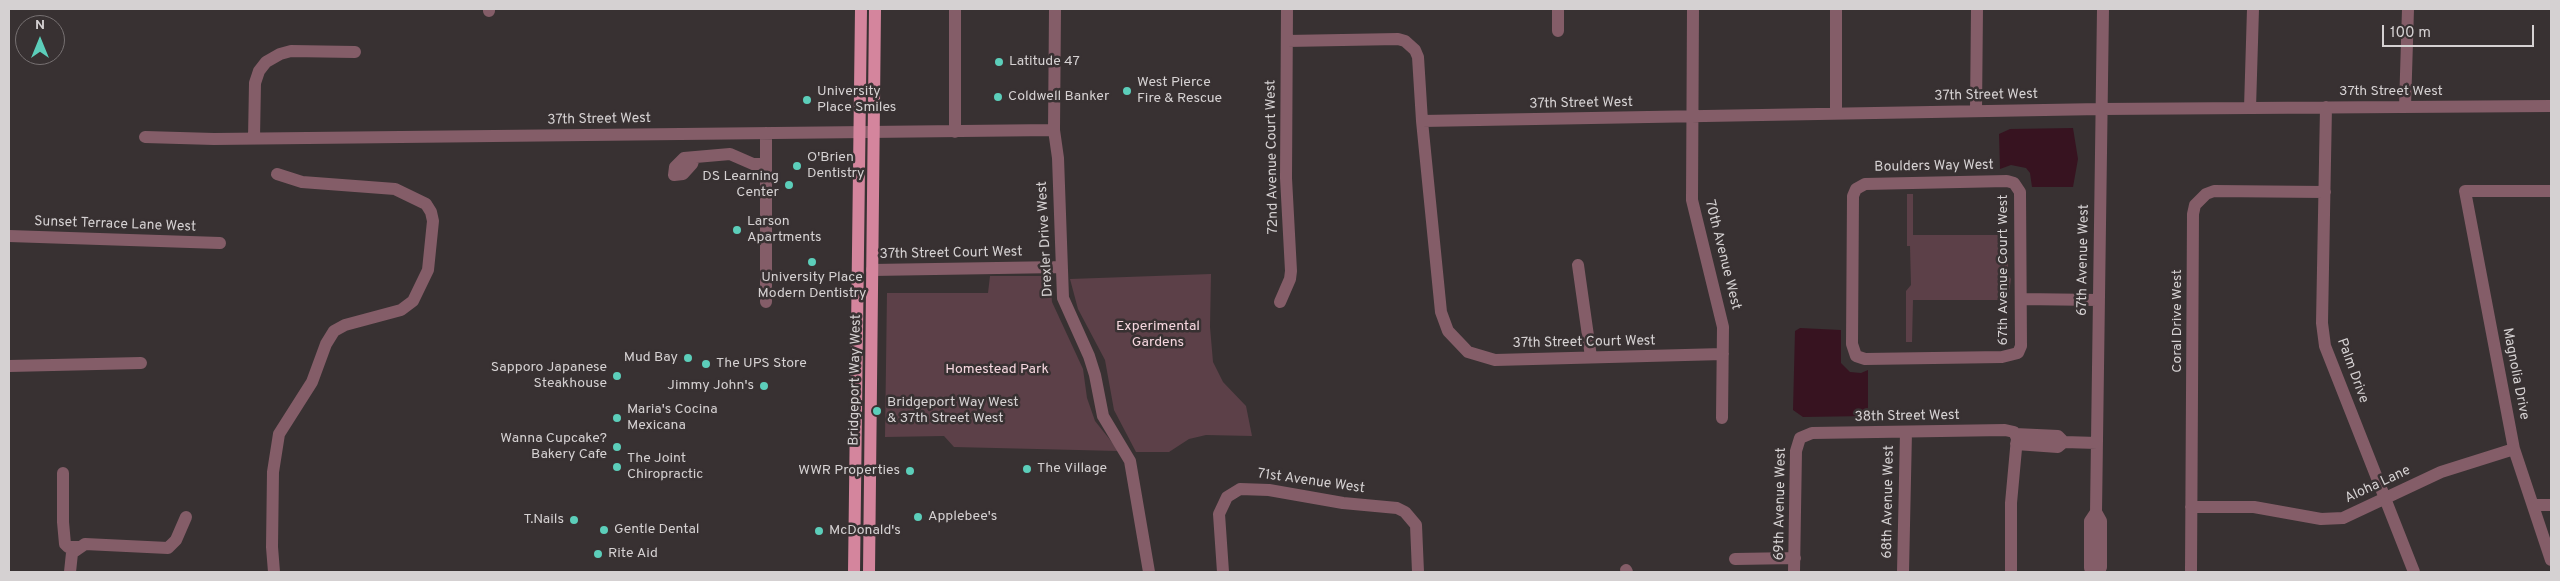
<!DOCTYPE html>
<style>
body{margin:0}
#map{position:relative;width:2560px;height:581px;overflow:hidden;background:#383132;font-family:Overpass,sans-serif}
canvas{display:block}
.frame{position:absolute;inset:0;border:10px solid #d5d1d2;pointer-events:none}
.north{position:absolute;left:15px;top:15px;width:50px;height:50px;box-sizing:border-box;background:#383132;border:1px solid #777172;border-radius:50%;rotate:0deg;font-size:14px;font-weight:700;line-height:20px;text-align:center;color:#d5d1d2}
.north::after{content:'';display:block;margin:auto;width:18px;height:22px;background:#5cceba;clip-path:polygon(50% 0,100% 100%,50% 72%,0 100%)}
.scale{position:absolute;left:2382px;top:25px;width:152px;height:22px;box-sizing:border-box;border:2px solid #d5d1d2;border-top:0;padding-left:6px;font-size:15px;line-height:18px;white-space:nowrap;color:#d5d1d2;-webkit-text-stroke:4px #383132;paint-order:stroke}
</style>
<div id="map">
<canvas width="2560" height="581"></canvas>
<div class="frame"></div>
<div class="north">N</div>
<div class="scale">100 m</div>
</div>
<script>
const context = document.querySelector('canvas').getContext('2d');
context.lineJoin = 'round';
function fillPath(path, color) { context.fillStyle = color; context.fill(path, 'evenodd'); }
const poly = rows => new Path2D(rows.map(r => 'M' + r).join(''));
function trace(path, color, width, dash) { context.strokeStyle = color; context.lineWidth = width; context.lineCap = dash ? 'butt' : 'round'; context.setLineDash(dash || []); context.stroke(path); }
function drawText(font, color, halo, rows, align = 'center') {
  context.font = font + ' Overpass,sans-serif'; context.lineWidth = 5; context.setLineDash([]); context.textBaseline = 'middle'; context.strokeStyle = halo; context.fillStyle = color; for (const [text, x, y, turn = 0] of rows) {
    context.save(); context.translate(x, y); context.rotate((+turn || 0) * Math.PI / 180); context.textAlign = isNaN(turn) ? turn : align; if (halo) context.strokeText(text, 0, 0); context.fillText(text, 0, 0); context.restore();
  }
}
const green = poly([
 [1907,194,1913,194,1913,235,2008,235,2008,275,2011,279,2008,300,1913,300,1912,342,1906,342,1906,291,1911,285,1910,246,1907,246],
 [1211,274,1210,327,1213,362,1223,382,1246,406,1252,436,1206,435,1189,439,1169,452,1136,452,1114,410,1105,360,1078,309,1070,279],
 [990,276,1050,276,1052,302,1083,369,1087,398,1095,421,1119,451,954,447,944,436,885,437,887,293,988,293]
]);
const water = poly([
 [2073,128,2078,159,2073,187,2032,187,2030,173,2026,168,2011,165,2000,169,1999,134,2010,129],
 [1800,328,1841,330,1841,363,1850,372,1861,373,1868,370,1868,416,1803,417,1793,410,1795,331]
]);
const minor = poly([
 [1055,9,1054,130,1058,158,1063,298,1089,356,1095,375,1103,416,1130,461,1149,572],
 [1558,9,1558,31],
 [1693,9,1692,200,1723,327,1722,418],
 [1836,9,1836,113],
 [489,11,489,9],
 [1287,41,1398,39,1405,41,1415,50,1418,57,1422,121,1441,312,1448,331,1468,352,1495,360,1723,354],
 [2326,107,2322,323,2325,346,2414,572],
 [2405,107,2408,9],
 [2250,108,2253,9],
 [1976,111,1977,9],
 [1422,121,2101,109,2551,106],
 [955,132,955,9],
 [145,137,214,139,1054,130],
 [254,138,255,83,259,71,266,62,280,54,291,51,355,52],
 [694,158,692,164,683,174,674,175,675,167,684,158,730,154,753,164,766,164],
 [2007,181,2014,183,2020,192,2021,346,2018,353,2002,357,1865,359,1856,356,1852,344,1853,196,1856,189,1865,184,2007,181],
 [2551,191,2465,191,2514,449,2551,560],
 [9,236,220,243],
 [1578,265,1591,357],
 [872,270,1060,267],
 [2021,299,2098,300],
 [766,302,766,133],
 [1280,302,1290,279,1291,271,1286,178,1287,9],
 [9,366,141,363],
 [2015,434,2058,436,2064,442],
 [2016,444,2058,447,2064,442,2097,443],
 [63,473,63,522,65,544,68,547,81,547],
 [2535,505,2551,505],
 [2191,507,2254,507,2321,519,2343,518,2441,472,2514,449],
 [1735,559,1795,558],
 [1626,570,1627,572],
 [70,572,72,553,85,544,168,548,176,540,186,517],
 [274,572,272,547,273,472,279,434,312,382,326,344,334,331,345,325,401,310,413,301,428,270,433,221,431,212,426,204,395,189,302,182,277,174],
 [1223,572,1219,514,1227,497,1240,489,1269,490,1343,503,1397,508,1405,512,1416,525,1418,572],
 [1794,572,1796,451,1800,438,1812,433,2005,430,2014,432,2017,438,2011,503,2011,572],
 [1903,572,1906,432],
 [2093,572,2090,568,2090,521,2096,512],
 [2099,572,2101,567,2101,521,2096,512,2103,9],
 [2191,572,2193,214,2195,205,2206,194,2214,191,2325,192]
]);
const major = poly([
 [854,572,861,9],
 [869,572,875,9]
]);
const markers = [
 [999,62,5,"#5cceba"],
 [1127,91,5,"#5cceba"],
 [998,97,5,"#5cceba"],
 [807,100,5,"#5cceba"],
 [797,166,5,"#5cceba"],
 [789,185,5,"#5cceba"],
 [737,230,5,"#5cceba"],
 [812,262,5,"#5cceba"],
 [688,358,5,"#5cceba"],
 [706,364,5,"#5cceba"],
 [617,376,5,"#5cceba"],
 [764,386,5,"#5cceba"],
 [877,411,5,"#5cceba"],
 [617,418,5,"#5cceba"],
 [617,447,5,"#5cceba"],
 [617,467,5,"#5cceba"],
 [1027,469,5,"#5cceba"],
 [910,471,5,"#5cceba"],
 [918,517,5,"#5cceba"],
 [574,520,5,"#5cceba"],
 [604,530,5,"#5cceba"],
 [819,531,5,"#5cceba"],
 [598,554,5,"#5cceba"]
];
const poiNames = [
 ["Latitude 47",1009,62],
 ["West Pierce",1137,83],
 ["Fire & Rescue",1137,99],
 ["University",817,92],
 ["Place Smiles",817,108],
 ["Coldwell Banker",1008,97],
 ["O'Brien",807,158],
 ["Dentistry",807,174],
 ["DS Learning",779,177,"right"],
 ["Center",779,193,"right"],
 ["Larson",747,222],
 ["Apartments",747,238],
 ["University Place",812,278,"center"],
 ["Modern Dentistry",812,294,"center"],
 ["Mud Bay",678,358,"right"],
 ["The UPS Store",716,364],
 ["Sapporo Japanese",607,368,"right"],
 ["Steakhouse",607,384,"right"],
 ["Jimmy John's",754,386,"right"],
 ["Bridgeport Way West",887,403],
 ["& 37th Street West",887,419],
 ["Maria's Cocina",627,410],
 ["Mexicana",627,426],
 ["Wanna Cupcake?",607,439,"right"],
 ["Bakery Cafe",607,455,"right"],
 ["The Joint",627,459],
 ["Chiropractic",627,475],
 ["The Village",1037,469],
 ["WWR Properties",900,471,"right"],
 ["Applebee's",928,517],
 ["T.Nails",564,520,"right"],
 ["Gentle Dental",614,530],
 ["McDonald's",829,531],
 ["Rite Aid",608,554]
];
const streetNames = [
 ["37th Street West",2391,92],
 ["37th Street West",1986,96,-1],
 ["37th Street West",1581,104,-1],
 ["37th Street West",599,120,-1],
 ["72nd Avenue Court West",1273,157,-91],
 ["Boulders Way West",1934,167,-1],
 ["Sunset Terrace Lane West",115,225,2],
 ["Drexler Drive West",1046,239,-93],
 ["37th Street Court West",951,254,-1],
 ["70th Avenue West",1722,255,76],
 ["67th Avenue West",2084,260,-89],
 ["67th Avenue Court West",2004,270,-90],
 ["Coral Drive West",2178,321,-90],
 ["37th Street Court West",1584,343,-1],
 ["Palm Drive",2352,371,70],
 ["Magnolia Drive",2515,374,79],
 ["Bridgeport Way West",856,380,-89],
 ["38th Street West",1907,417,-1],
 ["71st Avenue West",1311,482,8],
 ["Aloha Lane",2378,485,-25],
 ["68th Avenue West",1889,502,-89],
 ["69th Avenue West",1781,504,-89]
];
const parkNames = [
 ["Experimental",1158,327],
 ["Gardens",1158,343],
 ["Homestead Park",997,370]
];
fillPath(green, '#5c4048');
fillPath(water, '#371320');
trace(minor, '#845d68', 12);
trace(major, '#d4859d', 12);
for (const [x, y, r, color] of markers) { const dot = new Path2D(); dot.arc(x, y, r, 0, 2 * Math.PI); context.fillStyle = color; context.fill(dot); trace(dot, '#383132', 2); }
drawText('14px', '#d5d1d2', '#383132', poiNames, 'left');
drawText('14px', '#d5d1d2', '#383132', streetNames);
drawText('14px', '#f6d7df', '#383132', parkNames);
</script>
